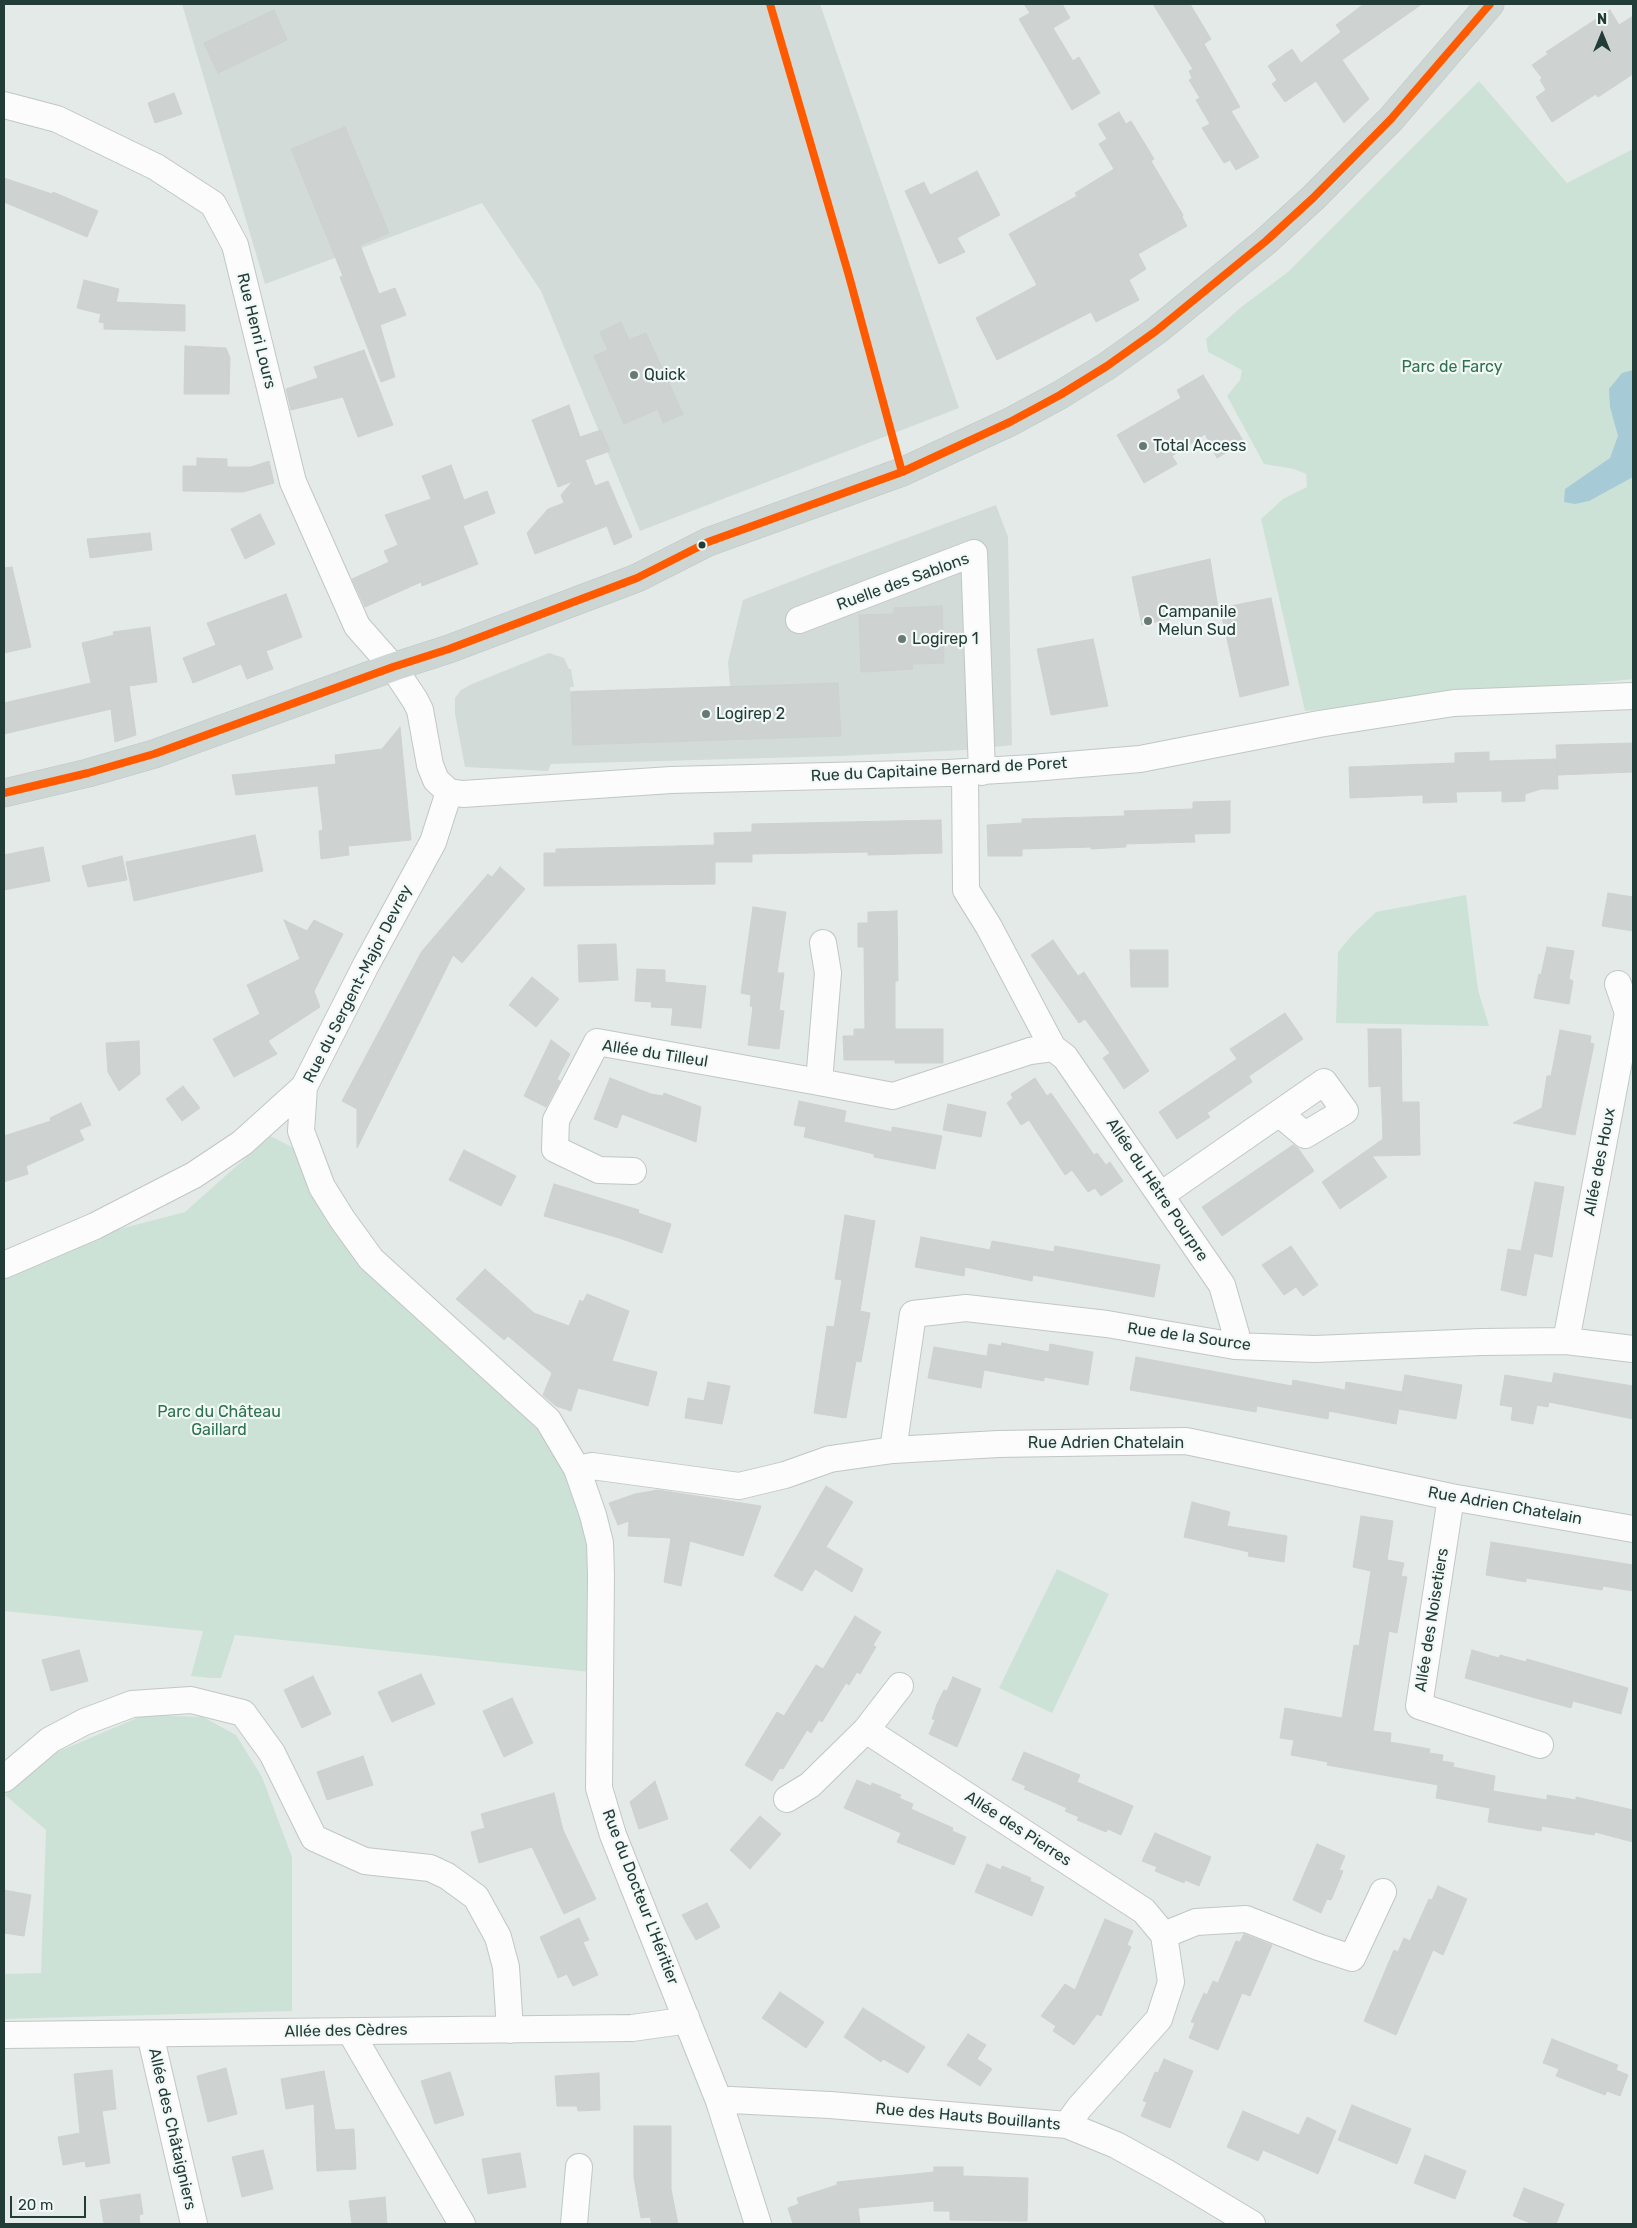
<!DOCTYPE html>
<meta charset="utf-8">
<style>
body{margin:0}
#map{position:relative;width:1637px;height:2228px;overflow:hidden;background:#e4eae7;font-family:Rubik,sans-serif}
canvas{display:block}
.frame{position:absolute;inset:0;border:5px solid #223c38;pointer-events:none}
.north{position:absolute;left:1577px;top:10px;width:50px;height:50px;-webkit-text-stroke:4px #f2f8f6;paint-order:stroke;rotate:0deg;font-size:14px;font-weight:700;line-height:20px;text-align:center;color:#223c38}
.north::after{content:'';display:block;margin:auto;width:18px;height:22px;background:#223c38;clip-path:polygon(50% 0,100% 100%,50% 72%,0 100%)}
.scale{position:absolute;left:10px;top:2196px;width:76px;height:22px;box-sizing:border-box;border:2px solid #223c38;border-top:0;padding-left:6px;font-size:15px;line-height:18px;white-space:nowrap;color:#223c38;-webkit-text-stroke:4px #f2f8f6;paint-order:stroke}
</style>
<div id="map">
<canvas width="1637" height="2228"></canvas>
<div class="frame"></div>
<div class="north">N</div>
<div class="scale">20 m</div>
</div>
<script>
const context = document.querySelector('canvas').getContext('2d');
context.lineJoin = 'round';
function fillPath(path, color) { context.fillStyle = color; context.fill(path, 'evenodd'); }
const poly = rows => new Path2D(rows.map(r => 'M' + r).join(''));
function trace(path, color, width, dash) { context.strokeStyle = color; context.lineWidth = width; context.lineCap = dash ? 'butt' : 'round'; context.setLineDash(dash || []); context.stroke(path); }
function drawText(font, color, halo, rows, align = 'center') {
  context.font = font + ' Rubik,sans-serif'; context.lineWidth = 4.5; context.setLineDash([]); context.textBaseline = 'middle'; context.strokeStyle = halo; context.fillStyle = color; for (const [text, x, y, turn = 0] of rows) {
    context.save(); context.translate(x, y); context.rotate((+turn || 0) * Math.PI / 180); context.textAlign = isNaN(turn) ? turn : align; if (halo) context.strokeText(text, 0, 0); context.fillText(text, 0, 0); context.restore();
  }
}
const built = poly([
 [182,4,820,4,959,408,640,531,541,291,482,203,265,284],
 [996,505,1008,537,1012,745,966,750,841,756,551,764,548,771,465,767,455,714,455,698,461,690,472,684,549,653,564,658,569,669,571,669,574,687,570,687,570,691,730,686,728,662,743,600,831,566]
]);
const green = poly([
 [1479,81,1567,183,1633,149,1633,679,1305,711,1261,519,1283,499,1307,487,1306,474,1294,469,1264,464,1227,396,1240,380,1242,370,1208,352,1206,339,1240,308,1288,272],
 [1466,895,1478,990,1489,1026,1336,1023,1338,952,1352,935,1376,912],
 [270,1136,292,1147,307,1182,540,1428,571,1484,591,1544,590,1672,235,1635,221,1678,211,1678,191,1676,203,1631,4,1611,4,1276,54,1246,185,1212],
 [1057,1569,1109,1594,1052,1713,999,1688],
 [144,1715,203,1717,236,1735,262,1777,292,1857,292,2011,4,2019,4,1974,41,1973,46,1830,5,1795,55,1753]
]);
const water = poly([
 [1633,370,1633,477,1589,501,1575,504,1564,502,1565,489,1610,458,1618,436,1610,407,1609,389,1622,373]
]);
const building = poly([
 [1024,4,1062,4,1070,18,1053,28,1073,61,1079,57,1100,93,1072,110,1019,19,1030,13,1024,4],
 [1153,4,1190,4,1211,39,1204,44,1240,107,1231,111,1259,157,1236,170,1230,160,1224,163,1202,128,1210,124,1196,100,1200,98,1189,80,1192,78,1189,71,1193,69,1153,4],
 [1364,4,1422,4,1342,60,1369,99,1344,123,1316,81,1285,102,1272,84,1277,80,1268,66,1292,49,1301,63,1341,32,1336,25,1364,4],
 [274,10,287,40,218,73,204,43,274,10],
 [1610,10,1619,25,1633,16,1633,74,1598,97,1596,94,1552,122,1536,97,1546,90,1540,80,1542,78,1532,65,1548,54,1546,52,1610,10],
 [174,93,182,114,155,123,148,103,174,93],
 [1119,112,1126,124,1131,121,1154,159,1151,161,1183,215,1182,217,1187,226,1138,254,1146,269,1129,280,1139,300,1096,322,1091,312,997,360,976,318,1037,285,1009,234,1077,196,1075,193,1114,169,1099,144,1107,139,1098,124,1119,112],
 [345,127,389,233,360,245,379,294,395,288,406,315,380,325,395,377,381,382,340,277,343,276,291,149,345,127],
 [977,171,1000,215,957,238,965,252,939,264,905,191,924,182,930,195,977,171],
 [4,178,52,194,53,192,98,211,87,237,4,202,4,178],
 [84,280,119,289,116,302,185,305,185,331,104,329,104,323,99,322,101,314,77,308,84,280],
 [621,322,629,340,646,333,683,414,663,423,658,409,624,424,594,356,608,350,600,332,621,322],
 [185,346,226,348,230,358,229,394,184,394,185,346],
 [364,350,393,425,358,437,343,397,291,410,286,389,318,378,314,367,364,350],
 [1203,375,1244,442,1217,458,1205,434,1172,456,1177,464,1144,483,1117,435,1181,398,1177,390,1203,375],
 [569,405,580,437,601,430,610,451,585,460,595,486,608,481,632,537,614,545,607,526,535,554,527,533,548,509,564,503,561,495,573,481,558,487,532,420,569,405],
 [197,458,227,459,227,467,251,467,269,461,274,483,243,492,183,491,183,466,197,466,197,458],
 [451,465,464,500,487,491,495,513,463,526,478,564,422,586,421,582,365,607,352,579,389,562,384,551,398,545,385,515,431,499,422,476,451,465],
 [260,514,275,544,245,559,231,529,260,514],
 [150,533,152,550,90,558,87,539,150,533],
 [1210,559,1218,608,1142,625,1132,577,1210,559],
 [12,567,31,647,4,653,4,568,12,567],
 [286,594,302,637,266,651,273,669,247,679,241,664,193,683,183,658,216,645,207,623,286,594],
 [1271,598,1289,685,1240,697,1220,608,1271,598],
 [942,606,944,663,912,664,913,669,861,672,859,615,894,614,894,608,942,606],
 [150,627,157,682,129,686,136,735,115,742,111,709,4,734,4,703,91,683,82,643,114,635,113,632,150,627],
 [1093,639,1108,706,1051,715,1037,649,1093,639],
 [838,683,841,736,573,745,571,692,838,683],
 [400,727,411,840,348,846,349,855,321,859,319,831,323,830,318,786,236,795,232,775,336,764,335,755,382,749,400,727],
 [1633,743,1633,772,1558,775,1556,745,1633,743],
 [1489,752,1489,761,1557,759,1558,789,1541,789,1525,794,1525,801,1502,802,1502,791,1456,792,1457,802,1423,803,1423,795,1350,798,1349,767,1455,763,1455,753,1489,752],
 [1230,801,1230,833,1194,834,1195,842,1126,844,1126,847,1091,849,1091,847,1022,849,1022,856,988,856,987,825,1022,823,1022,819,1125,816,1124,811,1193,809,1193,802,1230,801],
 [941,820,942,853,868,855,868,852,752,854,752,862,715,862,714,833,752,832,752,824,941,820],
 [255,835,263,871,134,901,126,862,255,835],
 [715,845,715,884,544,886,544,853,556,853,556,849,715,845],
 [43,847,50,881,4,890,4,855,43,847],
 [122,856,127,880,88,887,82,866,122,856],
 [500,867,525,889,462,963,453,955,357,1148,357,1109,342,1101,422,951,488,874,492,877,500,867],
 [1608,893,1633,897,1633,931,1602,926,1608,893],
 [753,907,786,912,777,973,784,973,779,1010,784,1011,779,1049,748,1045,753,1007,750,1006,751,995,741,993,753,907],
 [897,911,898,981,895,981,895,1029,943,1029,943,1063,895,1063,895,1060,844,1060,843,1036,854,1036,854,1029,865,1029,864,947,858,947,858,923,868,923,868,912,897,911],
 [284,920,307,931,314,920,343,934,314,991,320,1007,268,1041,277,1054,234,1077,213,1039,260,1014,247,985,300,959,284,920],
 [1053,940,1078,976,1084,972,1149,1071,1124,1089,1103,1058,1110,1053,1085,1019,1079,1023,1031,955,1053,940],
 [616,944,618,980,579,982,578,945,616,944],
 [1547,947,1574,951,1569,979,1573,981,1569,1004,1534,998,1539,974,1541,975,1547,947],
 [1130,950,1168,950,1168,987,1131,987,1130,950],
 [637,969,665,970,665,982,706,986,701,1028,671,1025,673,1008,651,1007,652,1002,635,1001,637,969],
 [532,977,559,999,536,1027,509,1005,532,977],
 [1285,1013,1303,1039,1249,1076,1252,1082,1207,1113,1210,1117,1177,1139,1159,1112,1237,1059,1230,1049,1285,1013],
 [1368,1029,1401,1029,1402,1102,1419,1102,1420,1155,1372,1156,1387,1177,1340,1209,1322,1182,1383,1139,1381,1086,1369,1087,1368,1029],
 [1560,1030,1591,1036,1590,1043,1594,1044,1575,1135,1513,1123,1542,1108,1547,1076,1551,1076,1560,1030],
 [551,1040,570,1054,557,1079,560,1081,546,1107,524,1096,551,1040],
 [139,1041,140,1074,119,1091,108,1072,106,1043,139,1041],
 [610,1078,651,1094,663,1096,664,1093,701,1107,696,1142,622,1114,617,1128,594,1119,610,1078],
 [1035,1078,1047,1096,1051,1093,1094,1155,1097,1153,1106,1165,1110,1162,1123,1181,1101,1196,1095,1188,1088,1192,1072,1170,1065,1175,1029,1120,1021,1125,1007,1103,1013,1098,1011,1094,1035,1078],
 [183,1086,200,1108,182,1121,166,1099,183,1086],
 [799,1101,846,1111,844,1122,892,1132,892,1127,942,1136,935,1169,874,1157,874,1154,804,1137,806,1127,794,1125,799,1101],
 [81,1103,91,1125,79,1130,84,1140,26,1166,28,1174,4,1182,4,1136,51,1121,50,1118,81,1103],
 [948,1104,986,1112,981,1137,943,1130,948,1104],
 [1293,1145,1298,1148,1314,1171,1222,1236,1202,1207,1293,1145],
 [464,1150,516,1176,501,1206,449,1180,464,1150],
 [1535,1182,1564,1187,1552,1257,1532,1253,1534,1254,1526,1296,1501,1290,1508,1249,1521,1251,1535,1182],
 [554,1184,639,1210,638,1213,671,1224,662,1253,619,1238,544,1216,554,1184],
 [845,1215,875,1221,860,1311,870,1313,861,1362,856,1361,846,1418,814,1413,827,1326,834,1327,842,1280,835,1279,845,1215],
 [921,1237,990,1250,992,1241,1054,1252,1055,1246,1160,1265,1154,1297,1033,1275,1032,1281,965,1267,964,1276,915,1267,921,1237],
 [1291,1246,1318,1285,1303,1296,1296,1287,1284,1295,1262,1265,1291,1246],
 [485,1269,534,1313,569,1326,580,1300,583,1302,587,1294,629,1311,612,1361,657,1372,648,1406,578,1388,571,1411,556,1406,543,1395,552,1373,508,1336,504,1340,456,1299,485,1269],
 [1002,1343,1049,1352,1050,1344,1093,1352,1088,1385,1044,1377,1044,1381,984,1370,981,1388,928,1378,934,1347,986,1356,985,1366,989,1344,1001,1346,1002,1343],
 [1136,1357,1292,1386,1293,1380,1345,1390,1346,1382,1402,1392,1396,1424,1329,1411,1328,1419,1257,1406,1256,1412,1130,1390,1136,1357],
 [1554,1373,1633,1386,1633,1419,1549,1402,1548,1407,1537,1405,1533,1424,1511,1420,1513,1407,1500,1405,1505,1375,1552,1383,1554,1373],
 [1405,1375,1462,1385,1456,1419,1399,1409,1405,1375],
 [708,1382,730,1386,722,1424,685,1418,688,1398,704,1401,708,1382],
 [826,1486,853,1502,826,1547,863,1569,852,1592,815,1569,802,1591,774,1576,826,1486],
 [658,1490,761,1506,743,1556,690,1541,681,1586,664,1582,671,1538,628,1536,629,1521,618,1525,609,1503,635,1494,658,1490],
 [1192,1502,1230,1512,1227,1526,1287,1536,1284,1562,1248,1556,1249,1552,1184,1537,1192,1502],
 [1361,1516,1393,1521,1387,1560,1404,1563,1401,1576,1407,1577,1397,1633,1389,1631,1373,1731,1391,1733,1390,1742,1430,1749,1429,1753,1443,1755,1442,1761,1454,1763,1453,1767,1495,1776,1493,1791,1547,1800,1547,1795,1576,1800,1576,1797,1633,1810,1633,1842,1595,1832,1594,1835,1542,1826,1541,1831,1488,1822,1492,1796,1490,1808,1436,1798,1438,1785,1327,1765,1328,1762,1291,1755,1294,1740,1280,1738,1285,1708,1342,1718,1354,1645,1359,1646,1371,1571,1353,1567,1361,1516],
 [1491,1542,1633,1565,1633,1591,1603,1586,1602,1590,1526,1578,1526,1582,1486,1575,1491,1542],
 [855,1616,881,1632,873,1645,876,1647,860,1674,857,1672,849,1685,846,1683,822,1722,819,1720,811,1733,807,1730,783,1769,780,1768,772,1781,745,1765,777,1712,784,1716,816,1665,823,1669,855,1616],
 [79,1650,88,1681,51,1691,42,1660,79,1650],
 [1472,1650,1499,1658,1500,1655,1526,1662,1527,1659,1628,1688,1621,1714,1573,1701,1571,1708,1465,1678,1472,1650],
 [421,1674,435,1704,392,1722,378,1692,421,1674],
 [313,1676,331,1714,302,1728,284,1690,313,1676],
 [953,1677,981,1689,957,1747,929,1734,935,1720,932,1719,937,1704,944,1690,947,1691,953,1677],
 [512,1698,533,1743,504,1757,483,1711,512,1698],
 [1024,1752,1080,1775,1077,1782,1133,1806,1121,1835,1108,1829,1106,1832,1077,1820,1079,1817,1065,1811,1067,1808,1024,1789,1026,1786,1012,1780,1024,1752],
 [363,1756,373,1785,327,1800,317,1772,363,1756],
 [857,1780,871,1786,872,1783,901,1795,899,1798,913,1804,911,1809,953,1828,952,1831,966,1837,954,1865,897,1842,901,1833,844,1808,857,1780],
 [655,1781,668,1819,639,1829,630,1802,655,1781],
 [554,1793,563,1830,596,1899,564,1914,532,1847,479,1863,471,1832,485,1828,481,1814,554,1793],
 [760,1816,781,1834,750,1869,730,1850,760,1816],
 [1155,1833,1211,1857,1199,1886,1185,1880,1184,1883,1155,1871,1157,1867,1142,1861,1155,1833],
 [1317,1844,1345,1856,1339,1870,1343,1871,1337,1886,1331,1900,1327,1899,1321,1913,1293,1900,1317,1844],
 [987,1864,1001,1870,1002,1866,1017,1872,1031,1878,1030,1881,1044,1887,1032,1916,975,1892,987,1864],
 [1438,1886,1467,1899,1443,1955,1433,1950,1396,2035,1364,2021,1394,1950,1398,1952,1404,1938,1410,1941,1429,1899,1432,1900,1438,1886],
 [4,1890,31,1895,24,1936,4,1933,4,1890],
 [707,1903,720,1927,696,1940,682,1915,707,1903],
 [579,1918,589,1940,583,1942,598,1975,573,1986,567,1974,558,1978,540,1937,579,1918],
 [1105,1919,1133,1931,1127,1945,1131,1947,1101,2016,1097,2014,1074,2045,1053,2031,1056,2026,1041,2016,1065,1984,1075,1990,1105,1919],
 [1244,1934,1272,1945,1250,1996,1242,1993,1218,2050,1189,2038,1195,2023,1191,2022,1204,1993,1207,1995,1213,1981,1218,1983,1236,1941,1240,1942,1244,1934],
 [780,1992,824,2022,806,2048,762,2018,780,1992],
 [863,2008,925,2047,908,2073,883,2059,881,2062,844,2037,863,2008],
 [968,2034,986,2045,977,2059,992,2069,980,2086,947,2065,968,2034],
 [1552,2039,1618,2065,1616,2070,1628,2075,1620,2096,1607,2091,1605,2095,1556,2076,1559,2069,1543,2063,1552,2039],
 [1164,2059,1193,2071,1170,2128,1141,2116,1147,2102,1143,2101,1155,2072,1158,2073,1164,2059],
 [226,2068,237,2114,208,2122,197,2076,226,2068],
 [112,2070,116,2109,102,2111,110,2163,86,2167,85,2161,63,2165,58,2137,80,2133,74,2074,112,2070],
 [324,2071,335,2130,354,2129,356,2169,317,2171,314,2104,286,2109,281,2079,324,2071],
 [450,2072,464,2115,435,2124,421,2081,450,2072],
 [599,2073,600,2110,578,2111,577,2106,557,2106,555,2076,599,2073],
 [1352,2105,1411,2129,1397,2164,1338,2140,1352,2105],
 [1243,2111,1299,2135,1307,2117,1336,2131,1318,2174,1263,2150,1258,2161,1227,2147,1243,2111],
 [634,2126,671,2126,671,2189,678,2224,652,2224,650,2217,641,2218,634,2178,634,2126],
 [263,2150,273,2189,242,2197,232,2157,263,2150],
 [520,2153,526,2187,488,2194,482,2159,520,2153],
 [1425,2155,1466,2171,1455,2199,1414,2183,1425,2155],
 [934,2167,963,2167,963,2176,1028,2178,1027,2221,950,2220,950,2211,934,2211,934,2201,858,2208,860,2224,793,2224,788,2208,799,2204,797,2198,837,2185,837,2182,934,2172,934,2167],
 [1524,2188,1564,2204,1556,2224,1533,2224,1513,2216,1524,2188],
 [140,2194,143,2214,139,2215,140,2224,104,2224,100,2200,140,2194],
 [385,2197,387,2224,352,2224,349,2201,385,2197]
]);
const minor = poly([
 [4,105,57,119,156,167,213,204,235,245,293,482,357,626,393,667,415,700,420,710,430,765,436,780,449,792],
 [799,620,974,553,982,772],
 [965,772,966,890,989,927,1053,1048,1065,1057,1222,1285,1236,1334,1235,1346],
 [449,792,433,842,366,965,304,1087,301,1131,322,1187,342,1219,371,1259,548,1420,577,1469,593,1515,600,1543,601,1575,599,1788,613,1835,719,2101,758,2224],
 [449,792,463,794,671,780,948,773,1032,768,1140,759,1319,724,1454,703,1633,696],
 [823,943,828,973,819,1082,893,1096,1030,1051,1053,1048],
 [633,1171,599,1170,555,1149,556,1120,597,1042,819,1082],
 [1161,1195,1324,1082,1345,1111,1305,1135,1280,1114],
 [4,1265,95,1226,194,1175,242,1143,304,1087],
 [1566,1341,1628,1013,1618,984],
 [893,1450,913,1314,966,1308,1107,1324,1235,1346,1315,1349,1481,1342,1566,1341,1633,1349],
 [577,1469,592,1466,739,1486,785,1475,830,1459,893,1450,998,1444,1186,1441,1451,1497,1633,1529],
 [1451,1497,1419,1706,1540,1745],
 [866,1730,1144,1911,1164,1935,1171,1982,1159,2019,1079,2108,1067,2125],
 [4,1779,50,1740,84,1722,132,1704,191,1700,243,1713,272,1753,314,1838,365,1861,430,1868,447,1876,476,1897,498,1937,506,1967,510,2030],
 [787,1799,810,1785,866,1730,900,1686],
 [1164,1935,1196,1922,1246,1919,1318,1947,1352,1958,1383,1892],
 [350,2031,462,2224],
 [150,2034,194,2224],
 [4,2035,632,2028,675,2022,686,2017],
 [719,2101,731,2100,830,2105,1067,2125,1116,2145,1167,2173,1252,2224],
 [574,2224,579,2167]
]);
const primary = poly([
 [4,793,88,773,154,754,393,667,449,649,637,578,708,542,902,472,1010,422,1060,395,1107,366,1156,331,1266,241,1313,198,1391,119,1490,4]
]);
const bus1 = poly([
 [770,4,849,276,902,472],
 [4,793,88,773,154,754,393,667,449,649,637,578,708,542,902,472,1010,422,1060,395,1107,366,1156,331,1266,241,1313,198,1391,119,1490,4]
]);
const markers = [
 [634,375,5,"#667975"],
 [1143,446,5,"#667975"],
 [702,545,4.5,"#223c38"],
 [1148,621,5,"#667975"],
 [902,639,5,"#667975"],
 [706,714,5,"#667975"]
];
const streetNames = [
 ["Rue Henri Lours",256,331,76],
 ["Ruelle des Sablons",903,582,-20],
 ["Rue du Capitaine Bernard de Poret",939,770,-3],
 ["Rue du Sergent-Major Devrey",358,984,-63],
 ["Allée du Tilleul",655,1054,9],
 ["Allée des Houx",1600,1162,-79],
 ["Allée du Hêtre Pourpre",1157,1190,56],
 ["Rue de la Source",1189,1337,8],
 ["Rue Adrien Chatelain",1106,1443],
 ["Rue Adrien Chatelain",1505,1506,10],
 ["Allée des Noisetiers",1432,1620,-81],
 ["Allée des Pierres",1018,1829,33],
 ["Rue du Docteur L'Héritier",640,1897,69],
 ["Allée des Cèdres",346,2031,-1],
 ["Rue des Hauts Bouillants",968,2117,5],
 ["Allée des Châtaigniers",172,2129,77]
];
const parkNames = [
 ["Parc de Farcy",1452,367],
 ["Parc du Château",219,1412],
 ["Gaillard",219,1430]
];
const poiNames = [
 ["Quick",644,375],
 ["Total Access",1153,446],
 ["Campanile",1158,612],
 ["Melun Sud",1158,630],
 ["Logirep 1",912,639],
 ["Logirep 2",716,714]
];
fillPath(built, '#d2dbd8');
fillPath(green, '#cde2d6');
fillPath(water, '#a6cad6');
fillPath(building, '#ced3d2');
trace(building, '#cdd2d0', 1);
trace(minor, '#c1c7c5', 28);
trace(primary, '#bdc6c3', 29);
trace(minor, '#fbfcfb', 26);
trace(primary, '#ced6d4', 28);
trace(bus1, '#ff5a00', 8);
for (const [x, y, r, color] of markers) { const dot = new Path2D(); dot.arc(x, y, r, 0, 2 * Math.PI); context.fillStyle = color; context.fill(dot); trace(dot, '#f2f8f6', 2); }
drawText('16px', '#223c38', '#f2f8f6', streetNames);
drawText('16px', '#2e7150', '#f2f8f6', parkNames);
drawText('16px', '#223c38', '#f2f8f6', poiNames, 'left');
</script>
